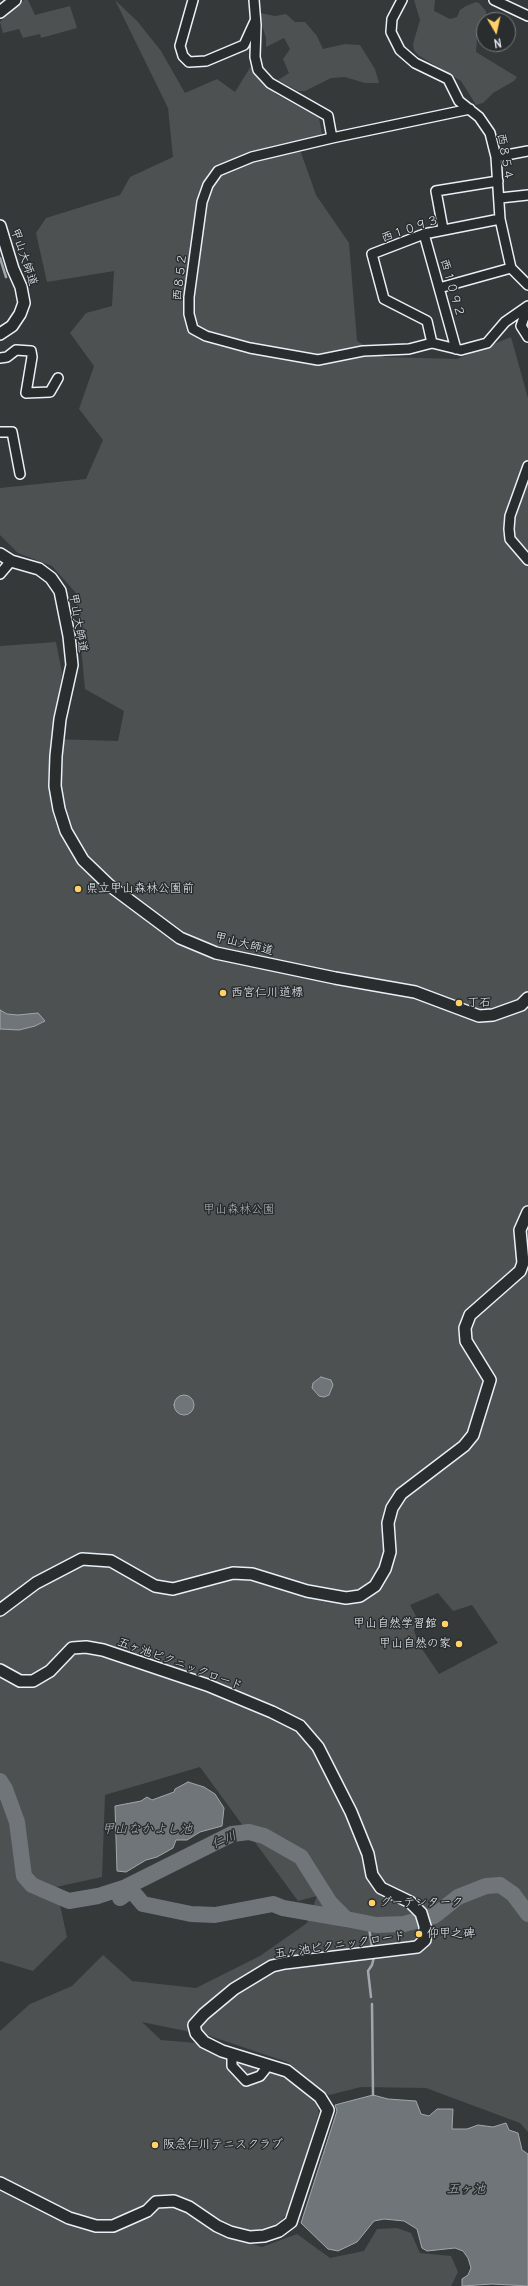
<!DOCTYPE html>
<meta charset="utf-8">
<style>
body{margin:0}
#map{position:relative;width:528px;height:2286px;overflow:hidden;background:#35393a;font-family:Delius,sans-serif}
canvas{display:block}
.north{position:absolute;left:476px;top:12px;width:40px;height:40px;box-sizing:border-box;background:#2a2d2e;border:1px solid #767b7f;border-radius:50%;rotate:171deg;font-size:11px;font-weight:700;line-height:16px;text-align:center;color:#e8f1f8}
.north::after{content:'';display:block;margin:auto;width:14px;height:18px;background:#ffd166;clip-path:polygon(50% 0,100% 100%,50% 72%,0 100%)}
</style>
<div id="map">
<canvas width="528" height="2286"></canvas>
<div class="north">N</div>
</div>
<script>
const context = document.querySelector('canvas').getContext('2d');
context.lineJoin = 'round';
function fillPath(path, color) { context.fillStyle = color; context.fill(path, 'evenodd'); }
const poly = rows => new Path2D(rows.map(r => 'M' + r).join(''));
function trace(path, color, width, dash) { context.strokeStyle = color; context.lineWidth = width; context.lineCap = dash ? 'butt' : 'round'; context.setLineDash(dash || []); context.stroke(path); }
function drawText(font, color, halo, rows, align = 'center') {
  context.font = font + ' Delius,"Klee One",sans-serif'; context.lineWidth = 3; context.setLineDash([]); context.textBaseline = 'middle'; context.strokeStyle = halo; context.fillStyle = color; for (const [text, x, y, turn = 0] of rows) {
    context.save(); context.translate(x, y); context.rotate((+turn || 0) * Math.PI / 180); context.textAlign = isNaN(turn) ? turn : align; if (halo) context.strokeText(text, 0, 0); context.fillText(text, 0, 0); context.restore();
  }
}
const green = poly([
 [24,0,28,0,35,15,70,6,77,28,41,38,40,34,23,38,19,29,3,33,0,22],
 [115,0,138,22,161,51,185,93,217,79,235,92,251,66,276,94,319,118,323,139,298,144,316,195,349,243,357,341,384,357,457,359,511,337,528,398,528,2132,520,2123,426,2088,361,2087,329,2095,287,2062,210,2036,142,2022,161,2040,197,2043,230,2060,282,2076,314,2099,319,2112,290,2210,278,2224,252,2232,231,2229,205,2215,215,2233,262,2247,297,2234,330,2258,364,2251,377,2229,397,2228,411,2233,420,2253,451,2256,458,2272,451,2286,0,2286,0,2031,30,2004,72,1986,103,1955,132,1981,196,1988,260,1956,307,1923,317,1896,298,1901,200,1767,105,1795,102,1877,56,1887,67,1937,33,1971,0,1961,0,646,56,642,62,673,52,739,118,741,124,711,85,689,76,593,52,566,18,553,0,535,0,488,86,479,103,440,79,409,94,366,70,333,86,313,112,306,114,271,47,282,36,233,46,218,120,195,130,177,173,157,168,108],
 [438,1593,453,1611,472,1605,498,1643,439,1674,418,1643,414,1630,418,1620,410,1605],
 [414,0,435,0,434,11,450,19,457,17,460,10,466,6,476,2,479,3,486,11,486,15,478,27,476,52,517,77,514,81,493,93,483,103,476,105,461,81,418,55,414,50,413,44,420,20],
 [260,13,275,16,286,14,295,22,305,22,317,36,323,49,345,44,360,45,375,69,379,83,365,83,345,77,331,78,305,91,298,91,278,80,289,73,283,59,290,49,284,38,266,47,266,38,260,19]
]);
const water = poly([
 [0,1010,7,1014,18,1015,38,1013,45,1021,35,1026,19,1030,0,1029,0,1010],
 [321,1377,331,1380,333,1385,329,1395,324,1397,319,1396,312,1388,313,1383,321,1377],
 '174 1405a10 10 0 1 1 20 0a10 10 0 1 1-20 0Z',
 [188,1782,204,1787,215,1794,224,1808,222,1826,200,1832,187,1840,176,1840,173,1848,157,1857,146,1860,126,1872,117,1871,115,1806,141,1801,147,1797,152,1800,174,1792,175,1789,188,1782],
 [373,2095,388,2099,416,2101,421,2114,429,2116,437,2109,453,2109,452,2129,467,2129,478,2125,493,2127,506,2123,509,2130,518,2133,522,2150,528,2154,528,2286,492,2284,462,2286,462,2279,468,2275,471,2268,468,2258,463,2251,455,2248,427,2251,422,2248,417,2229,404,2221,384,2219,374,2221,357,2242,338,2251,328,2249,301,2223,337,2111,335,2105,373,2095]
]);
const stream = poly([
 [0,258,6,277],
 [366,1924,369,1928,372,1947],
 [371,1997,368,1971,372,1965,374,1957],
 [372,2004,373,2095]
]);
const river = poly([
 [0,1781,5,1789,17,1822,24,1876,32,1885,69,1901,98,1896,126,1887,232,1834,249,1832,264,1836,301,1857,330,1903,346,1919,376,1925,404,1924,434,1916,458,1897,486,1886,500,1885,513,1894,528,1914],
 [120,1898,131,1890,143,1904,191,1914,215,1915,273,1904,283,1908,346,1919]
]);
const minor = poly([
 [193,0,180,46,183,56,189,62,206,61,244,45,255,21],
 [254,0,256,25,255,57,258,70,270,83,328,116,332,138,252,157,218,171,208,185,202,202,189,297,189,314,193,329,206,336,250,348,318,360,363,351,409,349,432,343,461,350,487,343,505,322,528,306],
 [402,0,392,19,391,32,400,50,415,63,448,79,459,101,479,117,490,133,496,157,500,219,511,268,528,285],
 [494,0,528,16],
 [332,138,470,109],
 [496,157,528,151],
 [500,198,528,195],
 [443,229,436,191,498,181],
 [424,234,456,349],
 [439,288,511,268],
 [528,306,521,326,528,337],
 [432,343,427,321,384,299,372,254,424,234,500,219],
 [0,358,7,357,16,350,31,351,32,357,26,393,50,392,58,378],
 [0,432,12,432,20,474],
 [528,466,510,516,509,529,510,539,528,560],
 [0,574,11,561],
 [232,2055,232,2066,246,2081,260,2076,268,2066]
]);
const tertiary = poly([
 [0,12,15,0],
 [0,226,13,269,21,287,24,303,20,314,12,326,0,334],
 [0,554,11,561,39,569,51,578,60,591,69,636,72,665,60,719,56,756,55,786,59,809,66,831,83,860,109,885,180,938,216,953,335,978,415,992,479,1016,493,1015,521,1005,528,998],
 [0,1610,36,1583,82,1559,111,1561,155,1586,173,1589,233,1573,252,1574,307,1591,346,1598,360,1596,375,1586,385,1569,390,1552,388,1523,392,1508,401,1494,464,1446,473,1435,490,1380,466,1341,465,1328,470,1315,520,1271,523,1263,520,1230,528,1212],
 [0,1670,20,1681,33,1681,50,1671,72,1648,86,1647,103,1650,207,1685,272,1712,300,1726,318,1747,351,1812,368,1854,372,1875,381,1888,410,1902,421,1913,425,1926,425,1940,417,1947,285,1963,272,1966,234,1989,204,2014,194,2025,196,2033,204,2042,222,2051,287,2071,320,2097,328,2110,291,2222,279,2231,264,2236,250,2237,230,2232,217,2226,189,2207,174,2201,156,2202,147,2211,113,2226,96,2226,69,2218,0,2183]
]);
const markers = [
 [78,889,4,"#ffd166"],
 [223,993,4,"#ffd166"],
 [459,1003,4,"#ffd166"],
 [445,1624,4,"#ffd166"],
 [459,1644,4,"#ffd166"],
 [372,1903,4,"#ffd166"],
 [419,1934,4,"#ffd166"],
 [155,2145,4,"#ffd166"]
];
const streetNames = [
 ["西８５４",505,157,80],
 ["西１０９３",410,229,-19],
 ["甲山大師道",24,257,71],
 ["西８５２",180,277,-83],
 ["西１０９２",452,288,74],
 ["甲山大師道",78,623,80],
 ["甲山大師道",244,944,14],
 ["五ヶ池ピクニックロード",180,1664,20],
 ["五ヶ池ピクニックロード",340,1945,-8]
];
const poiNames = [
 ["県立甲山森林公園前",86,889],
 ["西宮仁川道標",231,993],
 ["丁石",467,1003],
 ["甲山自然学習館",437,1624,"right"],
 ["甲山自然の家",451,1644,"right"],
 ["グーテンターク",380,1903],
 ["仰甲之碑",427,1934],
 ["阪急仁川テニスクラブ",163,2145]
];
const parkNames = [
 ["甲山森林公園",239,1210]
];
const waterNames = [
 ["甲山なかよし池",147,1829],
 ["仁川",224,1840,-23],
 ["五ヶ池",466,2189]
];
fillPath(green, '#4d5152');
fillPath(water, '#707579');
trace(water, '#a0a7ac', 1);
trace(stream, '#a0a7ac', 2.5);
trace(river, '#707579', 16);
trace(minor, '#e8f1f8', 12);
trace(tertiary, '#e8f1f8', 14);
trace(minor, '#2a2d2e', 9);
trace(tertiary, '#2a2d2e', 11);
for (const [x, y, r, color] of markers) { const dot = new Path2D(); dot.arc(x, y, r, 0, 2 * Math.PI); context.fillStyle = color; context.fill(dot); trace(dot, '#2a2d2e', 1.5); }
drawText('12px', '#e8f1f8', '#2a2d2e', streetNames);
drawText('12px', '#e8f1f8', '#2a2d2e', poiNames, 'left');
drawText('12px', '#b2b9be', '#2a2d2e', parkNames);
drawText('italic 13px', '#acb3b8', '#2a2d2e', waterNames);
</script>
